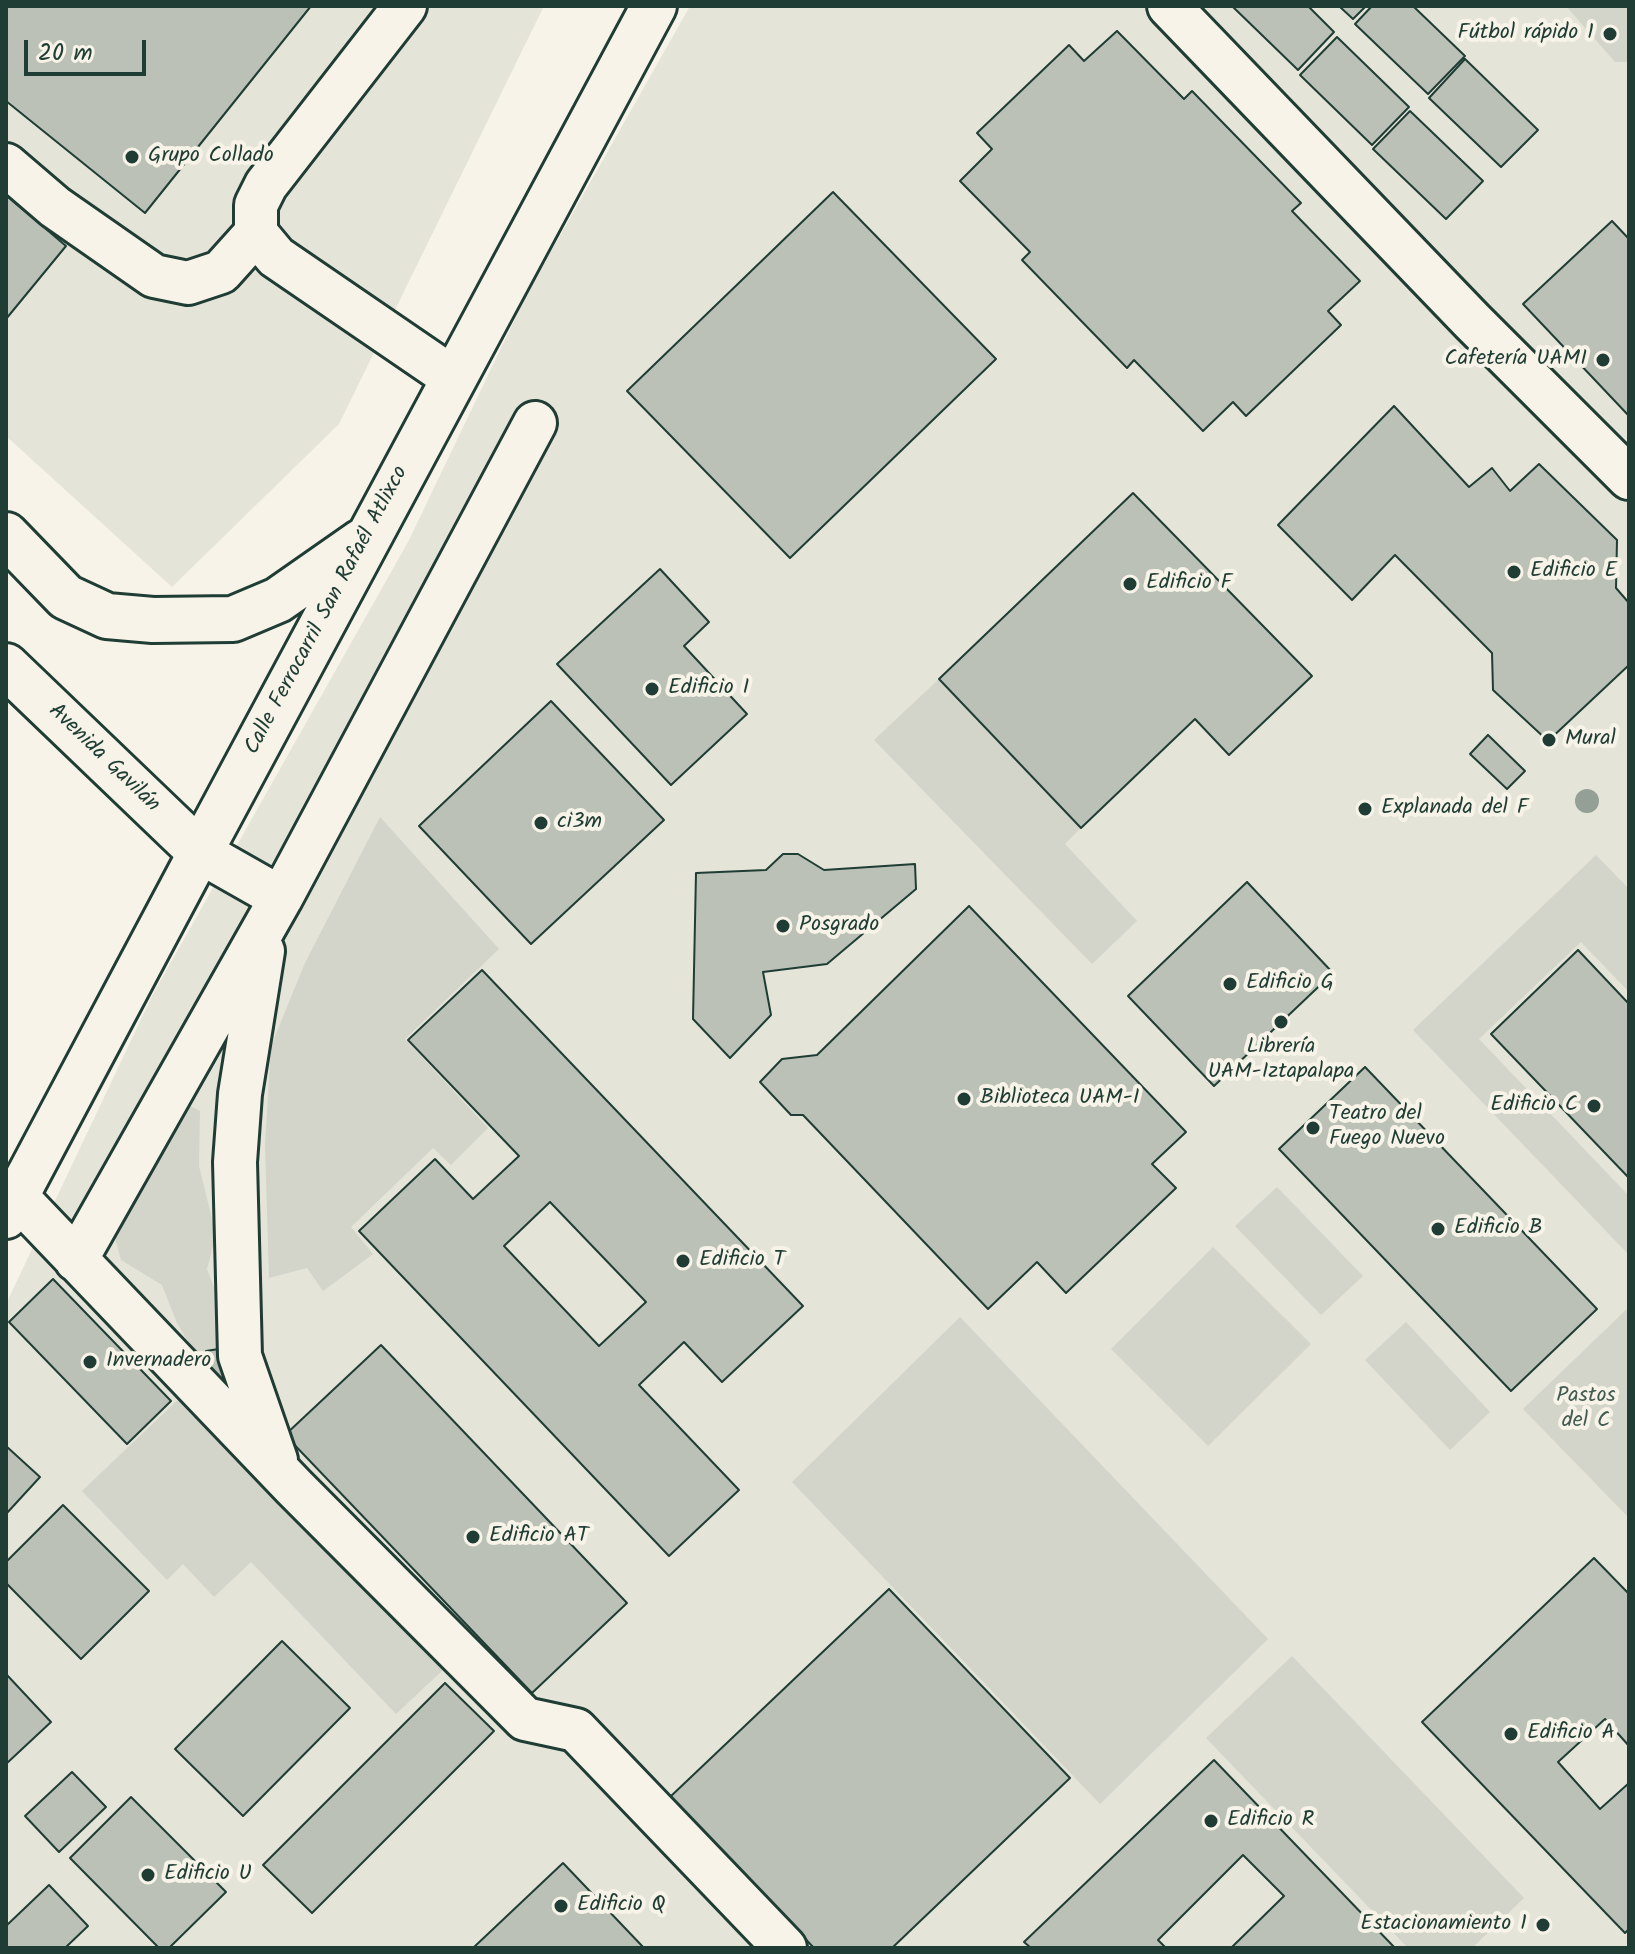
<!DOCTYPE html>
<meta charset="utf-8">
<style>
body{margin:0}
#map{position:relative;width:1635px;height:1954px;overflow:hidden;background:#f7f3e8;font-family:Kalam,sans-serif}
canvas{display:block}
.frame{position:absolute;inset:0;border:8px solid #1f3d34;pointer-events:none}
.scale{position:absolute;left:24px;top:40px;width:122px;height:36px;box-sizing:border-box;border:4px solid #1f3d34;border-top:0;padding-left:10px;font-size:24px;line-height:28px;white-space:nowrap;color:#1f3d34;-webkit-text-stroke:6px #f7f3e8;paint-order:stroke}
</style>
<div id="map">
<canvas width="1635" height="1954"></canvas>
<div class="frame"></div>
<div class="scale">20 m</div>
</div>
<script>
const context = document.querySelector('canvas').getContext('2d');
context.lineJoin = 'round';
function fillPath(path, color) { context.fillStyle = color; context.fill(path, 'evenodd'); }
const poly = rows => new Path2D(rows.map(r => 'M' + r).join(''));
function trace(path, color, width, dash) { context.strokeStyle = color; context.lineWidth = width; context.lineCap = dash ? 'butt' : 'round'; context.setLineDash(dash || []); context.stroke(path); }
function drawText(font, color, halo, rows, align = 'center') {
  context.font = font + ' Kalam,sans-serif'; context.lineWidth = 8; context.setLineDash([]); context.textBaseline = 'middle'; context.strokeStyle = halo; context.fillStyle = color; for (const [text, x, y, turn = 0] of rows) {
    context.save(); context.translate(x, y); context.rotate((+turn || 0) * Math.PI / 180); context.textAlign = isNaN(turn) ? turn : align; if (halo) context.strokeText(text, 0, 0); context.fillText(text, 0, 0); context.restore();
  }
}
const built = poly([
 [6,6,544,6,339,424,172,587,6,436],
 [690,6,1629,6,1629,1948,6,1948,6,1304,153,994,408,542,527,294]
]);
const green = poly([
 [1566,6,1629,6,1629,62,1615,62],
 [939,679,1081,828,1065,844,1137,921,1092,964,874,740],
 [380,817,499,949,405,1039,488,1128,451,1165,433,1148,351,1227,373,1254,323,1291,307,1268,269,1278,265,1145,271,1046,305,963],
 [1596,855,1629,889,1629,992,1581,942,1479,1039,1629,1196,1629,1255,1413,1030],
 [188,1105,200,1111,199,1166,216,1235,207,1269,220,1303,230,1387,224,1389,201,1363,177,1323,162,1285,121,1260,114,1234],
 [1277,1187,1363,1276,1321,1315,1235,1226],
 [1213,1247,1311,1344,1208,1446,1111,1349],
 [1629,1307,1629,1518,1523,1409],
 [960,1317,1268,1639,1100,1804,792,1482],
 [1406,1322,1490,1412,1450,1450,1365,1360],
 [183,1395,444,1669,396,1714,251,1562,214,1597,183,1564,167,1580,82,1491],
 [1292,1656,1524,1898,1472,1948,1408,1948,1206,1738]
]);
const building = poly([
 [6,6,311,6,145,213,6,101,6,6],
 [1232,6,1308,6,1334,32,1298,70,1232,6],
 [1339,6,1366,6,1353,19,1339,6],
 [1372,6,1413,6,1465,56,1428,94,1355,24,1372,6],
 [1117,31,1184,99,1192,91,1301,203,1292,211,1360,281,1328,311,1341,325,1246,416,1233,402,1203,431,1134,360,1127,368,1022,260,1030,252,960,181,992,149,977,133,1069,45,1084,61,1117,31],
 [1337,37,1409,107,1372,145,1300,75,1337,37],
 [1465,59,1538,130,1501,167,1429,98,1465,59],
 [1410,111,1483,181,1446,219,1373,149,1410,111],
 [833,192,996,359,790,558,627,391,833,192],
 [6,195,66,246,6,319,6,195],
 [1612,221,1629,239,1629,416,1523,304,1612,221],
 [1394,406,1469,487,1492,468,1510,491,1539,464,1617,540,1616,588,1629,603,1629,665,1548,741,1493,690,1492,653,1395,555,1352,600,1278,525,1394,406],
 [1133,493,1312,676,1229,755,1195,719,1081,828,939,679,1133,493],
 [660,569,709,622,684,646,747,714,671,785,557,664,660,569],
 [551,701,664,820,531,944,419,826,551,701],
 [1488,735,1525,771,1507,789,1470,754,1488,735],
 [783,854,798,854,824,870,915,864,916,889,827,964,763,972,771,1015,730,1058,693,1019,696,873,766,870,783,854],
 [1247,882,1333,973,1214,1086,1128,996,1247,882],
 [969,906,1186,1132,1152,1164,1176,1188,1066,1293,1037,1262,988,1309,803,1115,791,1115,760,1082,782,1059,817,1055,969,906],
 [1578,950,1629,1004,1629,1178,1491,1034,1578,950],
 [482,970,803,1306,722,1382,684,1342,639,1385,739,1490,669,1556,359,1231,435,1159,473,1199,519,1156,408,1040,482,970],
 [550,1202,646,1302,599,1346,504,1246,550,1202],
 [1365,1067,1597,1309,1511,1391,1279,1149,1365,1067],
 [53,1279,171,1401,127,1444,9,1322,53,1279],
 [381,1345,627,1603,532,1693,285,1435,381,1345],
 [225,1348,230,1377,212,1381,206,1351,225,1348],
 [6,1446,40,1477,6,1514,6,1446],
 [63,1505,149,1591,81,1659,6,1583,6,1562,63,1505],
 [1594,1558,1629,1594,1629,1746,1605,1719,1558,1762,1600,1809,1629,1783,1629,1929,1625,1933,1422,1722,1594,1558],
 [889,1589,1070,1778,892,1948,814,1948,670,1797,889,1589],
 [282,1641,350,1708,243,1816,175,1749,282,1641],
 [6,1674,51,1722,6,1764,6,1674],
 [445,1683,494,1731,312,1913,263,1865,445,1683],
 [1214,1760,1395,1948,1231,1948,1284,1896,1243,1855,1158,1940,1166,1948,1031,1948,1024,1942,1214,1760],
 [72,1772,106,1807,59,1852,25,1816,72,1772],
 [131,1797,226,1892,169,1948,159,1948,70,1858,131,1797],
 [563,1863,644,1948,473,1948,563,1863],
 [49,1885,88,1926,65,1948,6,1948,6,1926,49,1885]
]);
const minor = poly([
 [405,6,266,185,256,205,256,233,276,257,453,378],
 [1169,6,1472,321,1629,478],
 [6,165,55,207,154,276,188,283,221,272,256,233],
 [263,951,240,1094,235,1162,240,1356,276,1460],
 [15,1195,294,1487,525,1719,576,1730,785,1948],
 [6,1217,200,852,281,898],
 [76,1260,281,898,535,423]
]);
const major = poly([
 [6,535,66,597,107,616,153,620,233,619,278,600,361,542],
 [6,666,200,852,654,6]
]);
const trees = [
 [1587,801]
];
const markers = [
 [1610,34,8,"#1f3d34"],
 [132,157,8,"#1f3d34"],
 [1603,360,8,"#1f3d34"],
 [1514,572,8,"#1f3d34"],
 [1130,584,8,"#1f3d34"],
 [652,689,8,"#1f3d34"],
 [1549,740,8,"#1f3d34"],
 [1365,809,8,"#1f3d34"],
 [541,823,8,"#1f3d34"],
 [783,926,8,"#1f3d34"],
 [1230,984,8,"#1f3d34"],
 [1281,1022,8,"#1f3d34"],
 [964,1099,8,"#1f3d34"],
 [1594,1106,8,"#1f3d34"],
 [1313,1128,8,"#1f3d34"],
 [1438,1229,8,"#1f3d34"],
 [683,1261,8,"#1f3d34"],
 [90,1362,8,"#1f3d34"],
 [473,1537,8,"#1f3d34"],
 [1511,1734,8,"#1f3d34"],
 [1211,1821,8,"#1f3d34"],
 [148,1875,8,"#1f3d34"],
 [561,1906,8,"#1f3d34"],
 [1543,1925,8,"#1f3d34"]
];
const poiNames = [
 ["Fútbol rápido 1",1594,34,"right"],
 ["Grupo Collado",148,157],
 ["Cafetería UAMI",1587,360,"right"],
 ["Edificio E",1530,572],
 ["Edificio F",1146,584],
 ["Edificio I",668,689],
 ["Mural",1565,740],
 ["Explanada del F",1381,809],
 ["ci3m",557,823],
 ["Posgrado",799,926],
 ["Edificio G",1246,984],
 ["Librería",1281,1048,"center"],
 ["UAM-Iztapalapa",1281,1073,"center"],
 ["Biblioteca UAM-I",980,1099],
 ["Edificio C",1578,1106,"right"],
 ["Teatro del",1329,1115],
 ["Fuego Nuevo",1329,1140],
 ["Edificio B",1454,1229],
 ["Edificio T",699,1261],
 ["Invernadero",106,1362],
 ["Edificio AT",489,1537],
 ["Edificio A",1527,1734],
 ["Edificio R",1227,1821],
 ["Edificio U",164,1875],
 ["Edificio Q",577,1906],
 ["Estacionamiento 1",1527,1925,"right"]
];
const streetNames = [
 ["Calle Ferrocarril San Rafaél Atlixco",328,611,-62],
 ["Avenida Gavilán",103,759,44]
];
const parkNames = [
 ["Pastos",1586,1397],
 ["del C",1586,1422]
];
fillPath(built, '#e5e4d9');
fillPath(green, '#d3d5ca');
fillPath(building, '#bbc1b6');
trace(building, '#1f3d34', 2);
trace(minor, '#1f3d34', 48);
trace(major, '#1f3d34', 50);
trace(minor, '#f7f3e8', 42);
trace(major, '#f7f3e8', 44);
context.fillStyle = '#949f96';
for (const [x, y] of trees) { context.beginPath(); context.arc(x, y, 12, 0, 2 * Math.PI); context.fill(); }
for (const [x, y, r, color] of markers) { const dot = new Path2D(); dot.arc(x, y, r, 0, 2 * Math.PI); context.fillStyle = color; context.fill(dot); trace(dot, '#f7f3e8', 3); }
drawText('22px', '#1f3d34', '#f7f3e8', poiNames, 'left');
drawText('22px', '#1f3d34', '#f7f3e8', streetNames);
drawText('22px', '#435b52', '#f7f3e8', parkNames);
</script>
